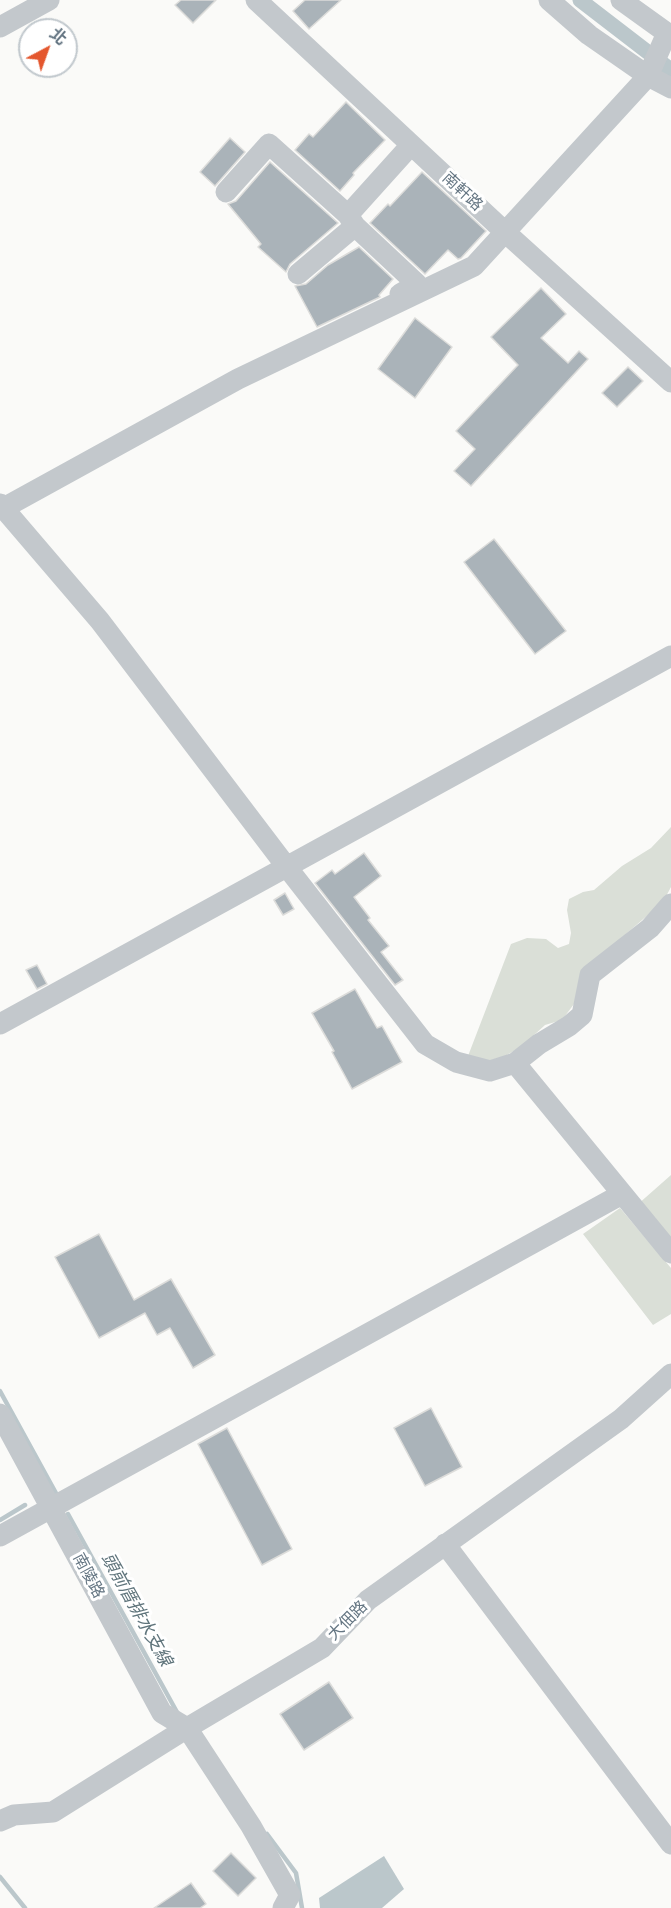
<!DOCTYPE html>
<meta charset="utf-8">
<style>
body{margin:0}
#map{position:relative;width:671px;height:1908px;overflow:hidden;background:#fafaf8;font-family:"Archivo Narrow","Noto Sans TC",sans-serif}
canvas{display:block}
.north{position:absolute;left:18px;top:18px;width:60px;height:60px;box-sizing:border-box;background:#fff;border:2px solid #c1c8cd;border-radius:50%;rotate:41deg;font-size:16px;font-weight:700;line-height:24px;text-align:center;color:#657683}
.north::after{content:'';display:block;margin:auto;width:21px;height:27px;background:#e4572e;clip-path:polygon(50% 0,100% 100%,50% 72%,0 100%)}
</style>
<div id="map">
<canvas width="671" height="1908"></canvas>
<div class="north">北</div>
</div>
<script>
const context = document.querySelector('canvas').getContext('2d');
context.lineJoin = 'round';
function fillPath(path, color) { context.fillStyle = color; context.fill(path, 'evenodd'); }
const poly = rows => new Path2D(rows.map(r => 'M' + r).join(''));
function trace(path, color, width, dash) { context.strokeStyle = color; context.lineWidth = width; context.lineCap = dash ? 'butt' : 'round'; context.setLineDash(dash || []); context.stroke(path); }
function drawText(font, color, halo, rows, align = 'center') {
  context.font = font + ' "Archivo Narrow","Noto Sans TC",sans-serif'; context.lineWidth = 6; context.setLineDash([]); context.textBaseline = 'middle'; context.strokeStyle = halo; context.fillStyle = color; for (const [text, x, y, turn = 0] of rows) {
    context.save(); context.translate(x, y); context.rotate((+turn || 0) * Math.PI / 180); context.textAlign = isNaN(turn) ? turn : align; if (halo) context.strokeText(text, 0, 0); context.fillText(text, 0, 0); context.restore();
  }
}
const green = poly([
 [671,827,671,887,663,902,583,971,574,1004,562,1020,545,1025,521,1047,505,1056,485,1062,468,1056,511,944,527,938,546,939,558,948,569,944,571,933,567,910,569,899,583,892,594,890,622,866,651,848],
 [671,1175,671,1245,637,1205],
 [620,1208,671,1268,671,1314,653,1325,583,1234]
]);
const water = poly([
 [384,1856,404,1889,382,1908,320,1908,319,1898]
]);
const stream = poly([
 [0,1391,57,1495],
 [68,1514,178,1714],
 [0,1520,25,1505],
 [267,1834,296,1873,302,1908],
 [0,1877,25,1908]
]);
const canal = poly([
 [580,0,671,70]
]);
const building = poly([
 [181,0,216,0,193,23,175,5,181,0],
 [305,0,341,0,309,29,293,11,305,0],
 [346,102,385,140,353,173,354,175,340,191,295,150,309,134,313,137,346,102],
 [230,138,245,152,215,186,200,172,230,138],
 [270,162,338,223,290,264,286,272,258,247,261,244,228,204,236,201,270,162],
 [422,172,486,231,461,258,458,259,448,250,425,274,370,223,388,204,390,206,422,172],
 [359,247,393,279,379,295,380,297,317,327,295,286,306,284,328,265,359,247],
 [541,288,566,314,541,338,568,363,579,351,588,359,471,486,454,471,475,449,456,431,518,365,491,337,541,288],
 [415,318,452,347,415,398,378,369,415,318],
 [628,367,643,381,617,407,602,393,628,367],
 [494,539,566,631,535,654,464,562,494,539],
 [364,853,381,876,354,897,370,918,368,920,389,946,381,952,403,980,395,985,315,883,332,870,335,874,364,853],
 [285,893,294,909,283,915,274,900,285,893],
 [37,965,47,984,37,989,26,970,37,965],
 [355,989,377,1028,382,1026,402,1062,352,1089,332,1052,334,1051,312,1013,355,989],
 [99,1234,134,1300,171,1279,215,1355,193,1368,170,1328,157,1335,145,1313,99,1338,55,1257,99,1234],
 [431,1408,462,1467,425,1486,394,1428,431,1408],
 [227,1428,292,1549,262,1565,198,1444,227,1428],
 [329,1682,353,1718,304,1750,280,1714,329,1682],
 [231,1853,256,1878,238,1896,213,1871,231,1853],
 [191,1883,206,1904,200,1908,154,1908,191,1883]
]);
const minor = poly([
 [256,0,505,232,671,382],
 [549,0,589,35,648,76,671,88],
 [621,0,671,36],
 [0,27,49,0],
 [226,192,269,144,348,215,355,226,417,284,400,294],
 [348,215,411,145],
 [298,274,355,226],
 [0,504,100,621,286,866,425,1044,456,1062,490,1071,515,1063,671,1253],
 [0,510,238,379,474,266,648,76,667,33],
 [0,1024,671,656],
 [515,1063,539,1044,569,1026,582,1015,590,975,650,928,671,904],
 [0,1414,162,1713,187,1728,251,1826,290,1895,283,1908],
 [0,1536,622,1194],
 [445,1544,671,1844],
 [0,1821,14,1815,53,1812,187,1728,322,1648,368,1600,621,1419,671,1374]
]);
const streetNames = [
 ["南軒路",462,192,43],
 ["南陵路",88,1576,62],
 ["大佃路",348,1621,-45]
];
const waterNames = [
 ["頭前厝排水支線",136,1610,61]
];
fillPath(green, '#dadfd7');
fillPath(water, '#bbc7cb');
trace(stream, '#bbc7cb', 4.5);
trace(canal, '#bbc7cb', 15);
fillPath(building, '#aab3b9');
trace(building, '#dcdcda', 1.5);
trace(minor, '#c3c8cc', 21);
drawText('16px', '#657683', '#fff', streetNames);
drawText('italic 18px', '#60757c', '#fff', waterNames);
</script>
